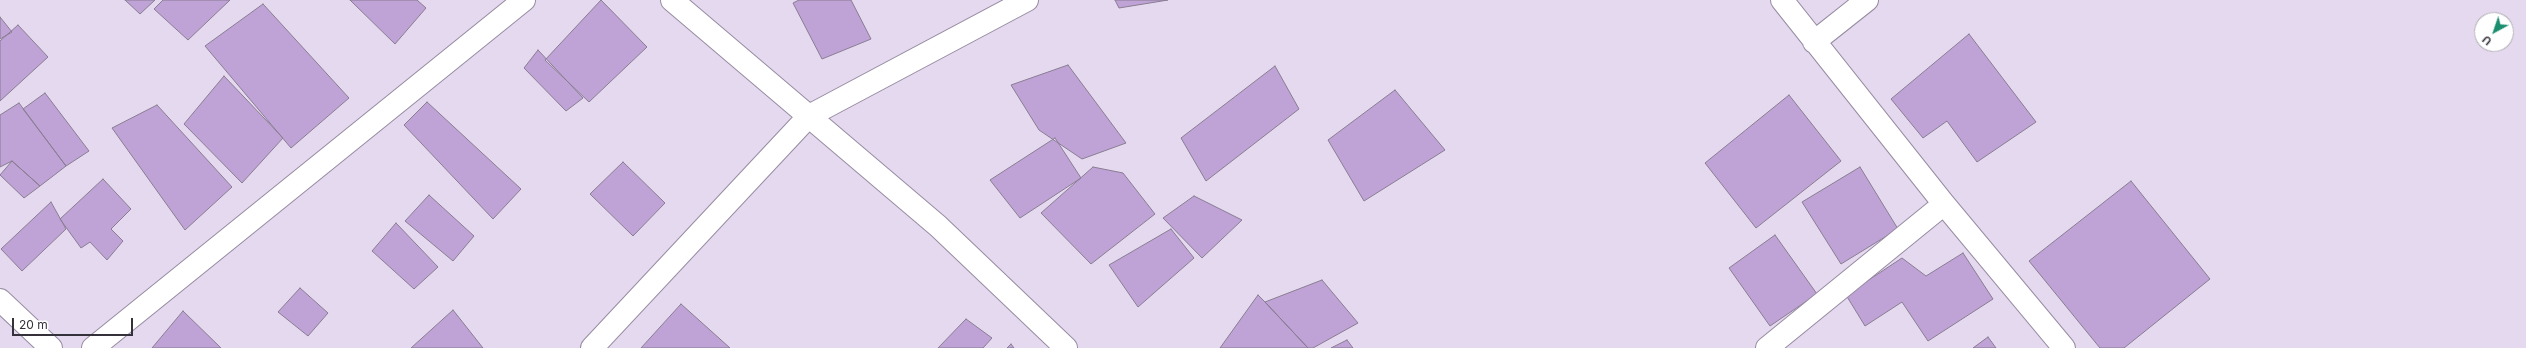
<!DOCTYPE html>
<style>
body{margin:0}
#map{position:relative;width:2526px;height:348px;overflow:hidden;background:#e5d9f0;font-family:Inter,sans-serif}
canvas{display:block}
.north{position:absolute;left:2474px;top:12px;width:40px;height:40px;box-sizing:border-box;background:#fff;border:1px solid #aeadb0;border-radius:50%;rotate:220deg;font-size:11px;font-weight:700;line-height:16px;text-align:center;color:#35313a}
.north::after{content:'';display:block;margin:auto;width:14px;height:18px;background:#1b8e6f;clip-path:polygon(50% 0,100% 100%,50% 72%,0 100%)}
.scale{position:absolute;left:12px;top:318px;width:121px;height:18px;box-sizing:border-box;border:2px solid #35313a;border-top:0;padding-left:5px;font-size:12px;line-height:14px;white-space:nowrap;color:#35313a;-webkit-text-stroke:3px #fff;paint-order:stroke}
</style>
<div id="map">
<canvas width="2526" height="348"></canvas>
<div class="north">U</div>
<div class="scale">20 m</div>
</div>
<script>
const context = document.querySelector('canvas').getContext('2d');
context.lineJoin = 'round';
function fillPath(path, color) { context.fillStyle = color; context.fill(path, 'evenodd'); }
const poly = rows => new Path2D(rows.map(r => 'M' + r).join(''));
function trace(path, color, width, dash) { context.strokeStyle = color; context.lineWidth = width; context.lineCap = dash ? 'butt' : 'round'; context.setLineDash(dash || []); context.stroke(path); }
const building = poly([
 [125,0,155,0,140,14,125,0],
 [163,0,230,0,188,40,154,9,163,0],
 [350,0,417,0,426,8,395,44,350,0],
 [601,0,647,47,589,102,545,60,601,0],
 [799,0,851,0,871,39,822,59,793,3,799,0],
 [1115,0,1168,0,1119,8,1115,0],
 [263,4,349,98,291,148,205,46,263,4],
 [0,17,12,32,0,39,0,17],
 [18,25,48,57,0,101,0,41,18,25],
 [1969,34,2036,122,1977,162,1947,121,1923,138,1891,99,1969,34],
 [538,50,583,98,566,111,524,68,538,50],
 [1068,65,1126,143,1082,159,1039,130,1011,85,1068,65],
 [1275,66,1299,109,1206,181,1181,138,1275,66],
 [224,76,283,138,242,183,184,124,224,76],
 [1395,90,1445,150,1364,201,1328,140,1395,90],
 [45,93,89,151,66,166,23,109,45,93],
 [1789,95,1841,161,1756,228,1705,163,1789,95],
 [427,102,521,189,493,219,404,125,427,102],
 [19,103,66,166,40,186,12,161,0,167,0,115,19,103],
 [157,105,232,187,185,230,112,128,157,105],
 [1055,138,1081,178,1020,218,990,180,1055,138],
 [12,161,40,186,24,198,0,175,12,161],
 [623,162,665,203,633,236,590,194,623,162],
 [1093,167,1123,173,1155,214,1091,264,1041,213,1093,167],
 [1860,167,1898,229,1841,264,1802,202,1860,167],
 [103,179,131,209,111,229,123,241,107,260,90,242,81,248,60,219,103,179],
 [2131,181,2210,279,2124,348,2100,348,2029,261,2131,181],
 [429,195,474,236,453,261,405,221,429,195],
 [1194,196,1242,220,1202,258,1163,218,1194,196],
 [51,202,66,229,22,271,1,249,51,202],
 [396,223,438,267,414,289,372,251,396,223],
 [1171,229,1194,258,1138,307,1109,265,1171,229],
 [1775,235,1817,294,1770,326,1729,268,1775,235],
 [1963,253,1993,299,1928,341,1902,302,1865,326,1846,295,1902,258,1926,276,1963,253],
 [1322,280,1358,323,1313,348,1308,348,1265,302,1322,280],
 [300,288,328,313,308,336,278,312,300,288],
 [1258,295,1265,302,1308,348,1220,348,1258,295],
 [681,304,730,348,641,348,681,304],
 [453,310,483,348,411,348,453,310],
 [183,311,221,348,152,348,183,311],
 [966,319,992,338,983,348,938,348,966,319],
 [1988,337,1996,348,1973,348,1988,337],
 [1347,340,1353,348,1331,348,1347,340],
 [1011,344,1014,348,1007,348,1011,344]
]);
const street = poly([
 [672,0,938,226,1066,348],
 [1782,0,1944,204,2064,348],
 [1814,42,1867,0],
 [0,300,51,348],
 [93,348,524,0],
 [592,348,809,116,1027,0],
 [1767,348,1944,204]
]);
fillPath(building, '#bfa3d6');
trace(building, '#887d91', 1);
trace(street, '#978ca1', 24);
trace(street, '#fff', 22);
</script>
